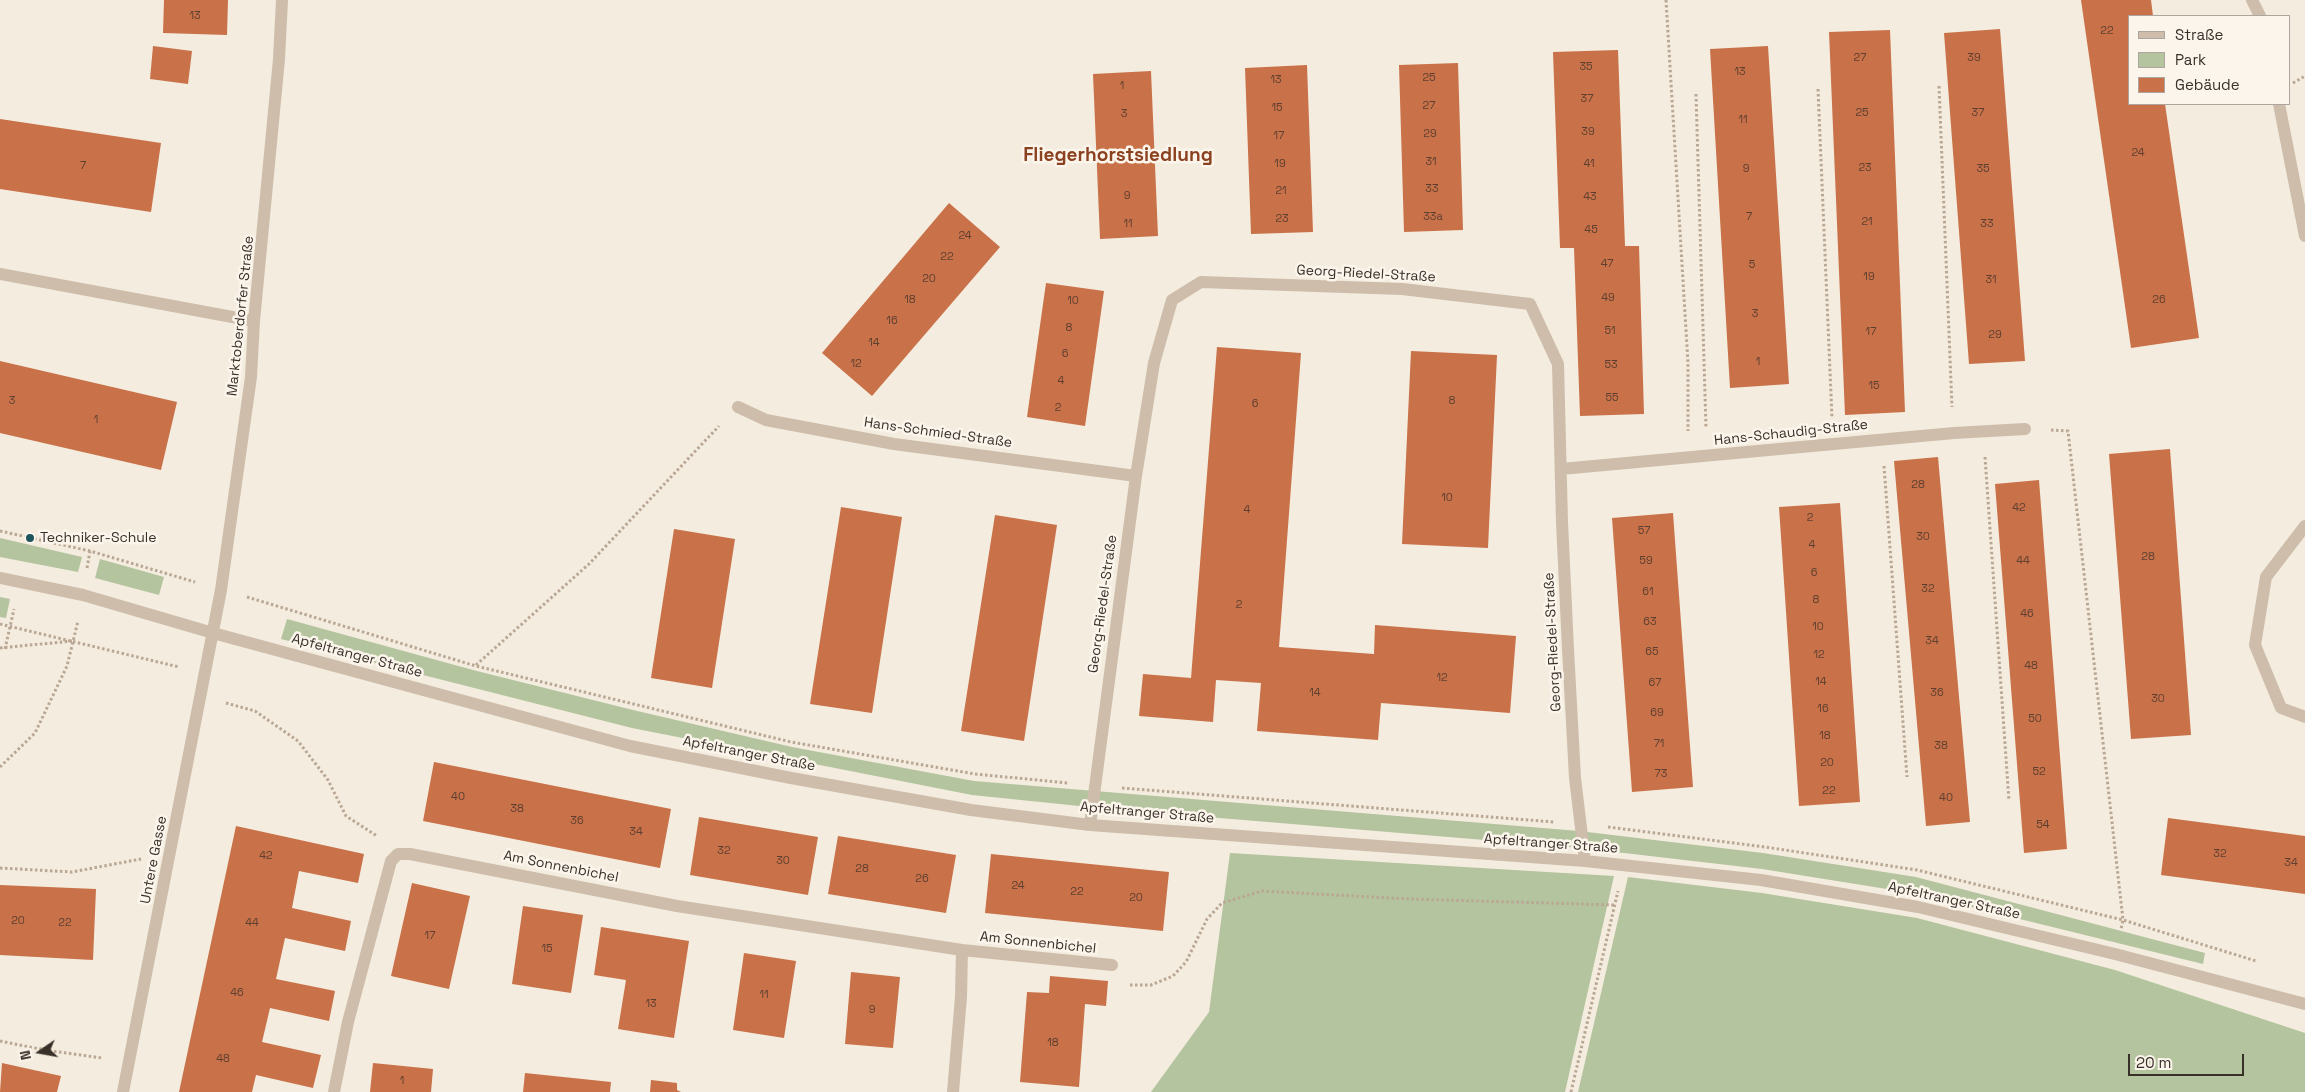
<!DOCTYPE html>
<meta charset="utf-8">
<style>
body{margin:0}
#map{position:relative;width:2305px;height:1092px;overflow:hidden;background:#f4ecdf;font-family:"Space Grotesk",sans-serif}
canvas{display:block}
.legend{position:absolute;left:2128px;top:15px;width:162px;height:90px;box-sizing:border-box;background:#fbf5ec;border:1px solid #aea69e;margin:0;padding:6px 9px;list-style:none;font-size:15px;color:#3a302a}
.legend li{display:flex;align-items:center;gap:10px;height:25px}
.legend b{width:25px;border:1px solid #aea69e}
.north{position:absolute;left:15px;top:1027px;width:50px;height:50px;-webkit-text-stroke:4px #fbf5ec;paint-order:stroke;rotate:258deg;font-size:14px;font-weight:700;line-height:20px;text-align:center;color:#3a302a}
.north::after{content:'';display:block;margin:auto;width:18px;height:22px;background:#3a302a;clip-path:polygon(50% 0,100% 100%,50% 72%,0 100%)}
.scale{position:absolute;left:2128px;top:1054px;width:116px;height:22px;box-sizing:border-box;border:2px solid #3a302a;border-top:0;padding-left:6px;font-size:15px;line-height:18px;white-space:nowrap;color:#3a302a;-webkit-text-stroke:4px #fbf5ec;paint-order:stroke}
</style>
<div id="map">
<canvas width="2305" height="1092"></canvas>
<ul class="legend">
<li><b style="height:6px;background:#cdbdaa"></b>Straße</li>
<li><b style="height:14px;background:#b4c49e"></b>Park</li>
<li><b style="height:14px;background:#c97148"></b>Gebäude</li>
</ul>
<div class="north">N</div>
<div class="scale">20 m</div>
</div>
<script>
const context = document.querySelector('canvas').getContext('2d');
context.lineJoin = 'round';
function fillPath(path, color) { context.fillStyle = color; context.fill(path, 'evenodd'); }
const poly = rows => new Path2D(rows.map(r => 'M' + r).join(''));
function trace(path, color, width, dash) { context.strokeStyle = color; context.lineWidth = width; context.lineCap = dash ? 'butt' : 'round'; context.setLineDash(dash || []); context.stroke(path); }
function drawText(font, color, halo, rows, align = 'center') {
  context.font = font + ' "Space Grotesk",sans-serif'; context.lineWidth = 5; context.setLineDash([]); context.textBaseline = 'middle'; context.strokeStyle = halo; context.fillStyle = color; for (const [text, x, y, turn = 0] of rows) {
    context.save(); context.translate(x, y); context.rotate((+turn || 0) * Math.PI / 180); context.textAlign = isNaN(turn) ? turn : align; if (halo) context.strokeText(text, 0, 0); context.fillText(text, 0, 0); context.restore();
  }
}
const green = poly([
 [0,538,82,557,78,572,0,557],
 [100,559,164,577,159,595,95,578],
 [0,597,10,599,6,618,0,617],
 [287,619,473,670,633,710,792,747,974,781,1579,831,1763,853,1916,877,2205,953,2203,964,1918,894,1762,869,1581,848,1099,808,972,795,632,728,281,639],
 [1230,853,1614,876,1565,1092,1151,1092,1209,1012],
 [1628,877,1762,893,1917,918,2115,970,2305,1033,2305,1092,1578,1092]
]);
const building = poly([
 [164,0,228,0,227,35,163,33],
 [2081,0,2151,0,2153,16,2129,16,2129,104,2165,104,2199,338,2131,348],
 [2000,29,2025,361,1969,364,1944,33],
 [1890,30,1905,412,1845,415,1829,32],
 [153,46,192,51,188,84,150,79],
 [1768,46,1789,384,1730,388,1710,49],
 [1618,50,1625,246,1639,246,1644,414,1580,416,1574,248,1560,248,1553,52],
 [1458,63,1463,230,1404,232,1399,65],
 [1307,65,1313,232,1251,234,1245,68],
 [1151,71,1158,236,1100,239,1093,74],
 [0,119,161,143,151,212,0,189],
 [949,203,1000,247,872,396,822,353],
 [1046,283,1104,291,1085,426,1027,417],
 [1217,347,1301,353,1279,647,1374,654,1375,625,1516,636,1510,713,1381,703,1378,740,1257,731,1261,683,1216,680,1213,722,1139,716,1143,674,1191,678],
 [1411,351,1497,355,1488,548,1402,544],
 [0,361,177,402,161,470,0,433],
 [2170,449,2191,735,2131,739,2109,454],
 [1938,457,1970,822,1926,826,1894,461],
 [2039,480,2067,849,2024,853,1995,484],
 [1840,503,1860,802,1799,806,1779,507],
 [841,507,902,517,872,713,810,704],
 [1673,513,1693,787,1632,792,1612,518],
 [995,515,1057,525,1024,741,961,731],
 [674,529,735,539,712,688,651,678],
 [434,762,671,809,660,868,423,821],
 [699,817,818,837,808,895,690,875],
 [2168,818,2305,836,2305,894,2161,875],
 [236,826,364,854,358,883,299,871,292,908,351,921,345,951,285,938,276,979,335,991,329,1021,270,1008,262,1042,321,1055,313,1088,256,1075,252,1092,179,1092],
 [838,836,956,855,946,913,828,894],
 [991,854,1169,872,1163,931,985,913],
 [412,883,470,896,449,989,391,976],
 [0,885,96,889,93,960,0,955],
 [523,906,583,915,571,993,512,984],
 [601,927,689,941,674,1038,618,1029,626,980,594,975],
 [744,953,796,961,784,1038,733,1030],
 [851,972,900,977,893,1048,845,1044],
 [1050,976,1108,981,1106,1006,1085,1004,1079,1087,1020,1082,1027,992,1049,993],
 [2,1063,61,1076,57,1092,0,1092],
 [373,1063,433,1069,431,1092,370,1092],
 [525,1073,611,1082,610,1092,523,1092],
 [651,1080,677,1083,677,1090,681,1092,650,1092]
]);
const path = poly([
 [1666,0,1688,363,1688,431],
 [2293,83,2305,76],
 [1939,86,1952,407],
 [1818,89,1832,418],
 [1696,94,1706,428],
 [2051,430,2068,431,2123,920,2121,929],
 [1985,457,2009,801],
 [1884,466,1907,777],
 [0,531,90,551,195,582],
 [87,568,90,551],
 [247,597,476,666,791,742,975,774,1068,783],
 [0,624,179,667],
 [0,648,72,641],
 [5,649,14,609],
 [476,665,589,564,719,426],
 [226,703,255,711,298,741,328,780,346,816,377,836],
 [0,767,35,733,67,666,78,621],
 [1122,788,1554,822],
 [1608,827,1765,847,1917,870,2123,920,2256,961],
 [0,868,72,872,141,859],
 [1130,985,1151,985,1173,976,1186,962,1207,919,1222,903,1262,891,1409,899,1615,905],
 [0,1041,45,1050,102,1058],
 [1571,1092,1618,891]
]);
const minor = poly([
 [2252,0,2260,16],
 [2279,104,2305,236],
 [0,274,254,321],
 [738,407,766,420,894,444,1136,476],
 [1561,469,1954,433,2025,429],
 [2305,526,2266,577,2255,645,2281,708,2305,717],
 [0,578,83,595,213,633,630,746,791,778,971,810,1090,825,1585,861,1761,880,1918,907,2115,954,2305,1004],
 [1090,825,1136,476,1154,363,1172,300,1201,282,1402,289,1530,304,1558,364,1562,522,1568,649,1575,778,1585,861],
 [962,950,1112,965],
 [123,1092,221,590,251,377,254,321,279,59,282,0],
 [334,1092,348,1022,391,861,398,854,410,854,677,906,962,950,961,997,953,1092]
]);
const markers = [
 [30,538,5,"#1e555d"]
];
const numberNames = [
 ["13",195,16],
 ["22",2107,31],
 ["27",1860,58],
 ["39",1974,58],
 ["35",1586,67],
 ["13",1740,72],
 ["25",1429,78],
 ["13",1276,80],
 ["1",1122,86],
 ["37",1587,99],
 ["27",1429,106],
 ["15",1277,108],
 ["25",1862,113],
 ["37",1978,113],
 ["3",1124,114],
 ["11",1743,120],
 ["39",1588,132],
 ["29",1430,134],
 ["17",1279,136],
 ["24",2138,153],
 ["31",1431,162],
 ["19",1280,164],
 ["41",1589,164],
 ["7",83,166],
 ["23",1865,168],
 ["9",1746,169],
 ["35",1983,169],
 ["33",1432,189],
 ["21",1281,191],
 ["9",1127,196],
 ["43",1590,197],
 ["33a",1433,217],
 ["7",1749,217],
 ["23",1282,219],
 ["21",1867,222],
 ["11",1128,224],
 ["33",1987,224],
 ["45",1591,230],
 ["24",965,236],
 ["22",947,257],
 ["47",1607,264],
 ["5",1752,265],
 ["19",1869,277],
 ["20",929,279],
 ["31",1991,280],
 ["49",1608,298],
 ["18",910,300],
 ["26",2159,300],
 ["10",1073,301],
 ["3",1755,314],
 ["16",892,321],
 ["8",1069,328],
 ["51",1610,331],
 ["17",1871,332],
 ["29",1995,335],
 ["14",874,343],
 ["6",1065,354],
 ["1",1758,362],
 ["12",856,364],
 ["53",1611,365],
 ["4",1061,381],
 ["15",1874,386],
 ["55",1612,398],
 ["3",12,401],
 ["8",1452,401],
 ["6",1255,404],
 ["2",1058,408],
 ["1",96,420],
 ["28",1918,485],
 ["10",1447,498],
 ["42",2019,508],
 ["4",1247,510],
 ["2",1810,518],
 ["57",1644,531],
 ["30",1923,537],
 ["4",1812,545],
 ["28",2148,557],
 ["59",1646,561],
 ["44",2023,561],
 ["6",1814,573],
 ["32",1928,589],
 ["61",1648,592],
 ["8",1816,600],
 ["2",1239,605],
 ["46",2027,614],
 ["63",1650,622],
 ["10",1818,627],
 ["34",1932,641],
 ["65",1652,652],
 ["12",1819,655],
 ["48",2031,666],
 ["12",1442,678],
 ["14",1821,682],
 ["67",1655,683],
 ["14",1315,693],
 ["36",1937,693],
 ["30",2158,699],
 ["16",1823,709],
 ["69",1657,713],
 ["50",2035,719],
 ["18",1825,736],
 ["71",1659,744],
 ["38",1941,746],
 ["20",1827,763],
 ["52",2039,772],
 ["73",1661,774],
 ["22",1829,791],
 ["40",458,797],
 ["40",1946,798],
 ["38",517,809],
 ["36",577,821],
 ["54",2043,825],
 ["34",636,832],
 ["32",724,851],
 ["32",2220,854],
 ["42",266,856],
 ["30",783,861],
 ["34",2291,863],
 ["28",862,869],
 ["26",922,879],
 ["24",1018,886],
 ["22",1077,892],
 ["20",1136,898],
 ["20",18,921],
 ["22",65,923],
 ["44",252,923],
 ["17",430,936],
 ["15",547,949],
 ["46",237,993],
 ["11",764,995],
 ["13",651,1004],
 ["9",872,1010],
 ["18",1053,1043],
 ["48",223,1059],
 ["1",402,1081]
];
const streetNames = [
 ["Georg-Riedel-Straße",1366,274,3],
 ["Marktoberdorfer Straße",241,316,-84],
 ["Hans-Schmied-Straße",938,433,8],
 ["Hans-Schaudig-Straße",1791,433,-6],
 ["Georg-Riedel-Straße",1103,604,-82],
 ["Georg-Riedel-Straße",1553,642,-93],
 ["Apfeltranger Straße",357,656,15],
 ["Apfeltranger Straße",749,754,11],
 ["Apfeltranger Straße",1147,813,5],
 ["Apfeltranger Straße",1551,844,4],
 ["Untere Gasse",154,860,-79],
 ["Am Sonnenbichel",561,867,11],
 ["Apfeltranger Straße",1954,901,12],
 ["Am Sonnenbichel",1038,943,6]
];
const poiNames = [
 ["Techniker-Schule",40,538]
];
const districtNames = [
 ["Fliegerhorstsiedlung",1118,156]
];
fillPath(green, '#b4c49e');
fillPath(building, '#c97148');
trace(path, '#b9a794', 3, [2.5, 2.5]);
trace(minor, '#cdbdaa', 12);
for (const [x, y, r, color] of markers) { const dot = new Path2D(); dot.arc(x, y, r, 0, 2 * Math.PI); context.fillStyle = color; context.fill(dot); trace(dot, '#fbf5ec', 2); }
drawText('11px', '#5e4032', null, numberNames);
drawText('14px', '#3a302a', '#fbf5ec', streetNames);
drawText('14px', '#3a302a', '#fbf5ec', poiNames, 'left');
drawText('bold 19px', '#8c4220', '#fbf5ec', districtNames);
</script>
